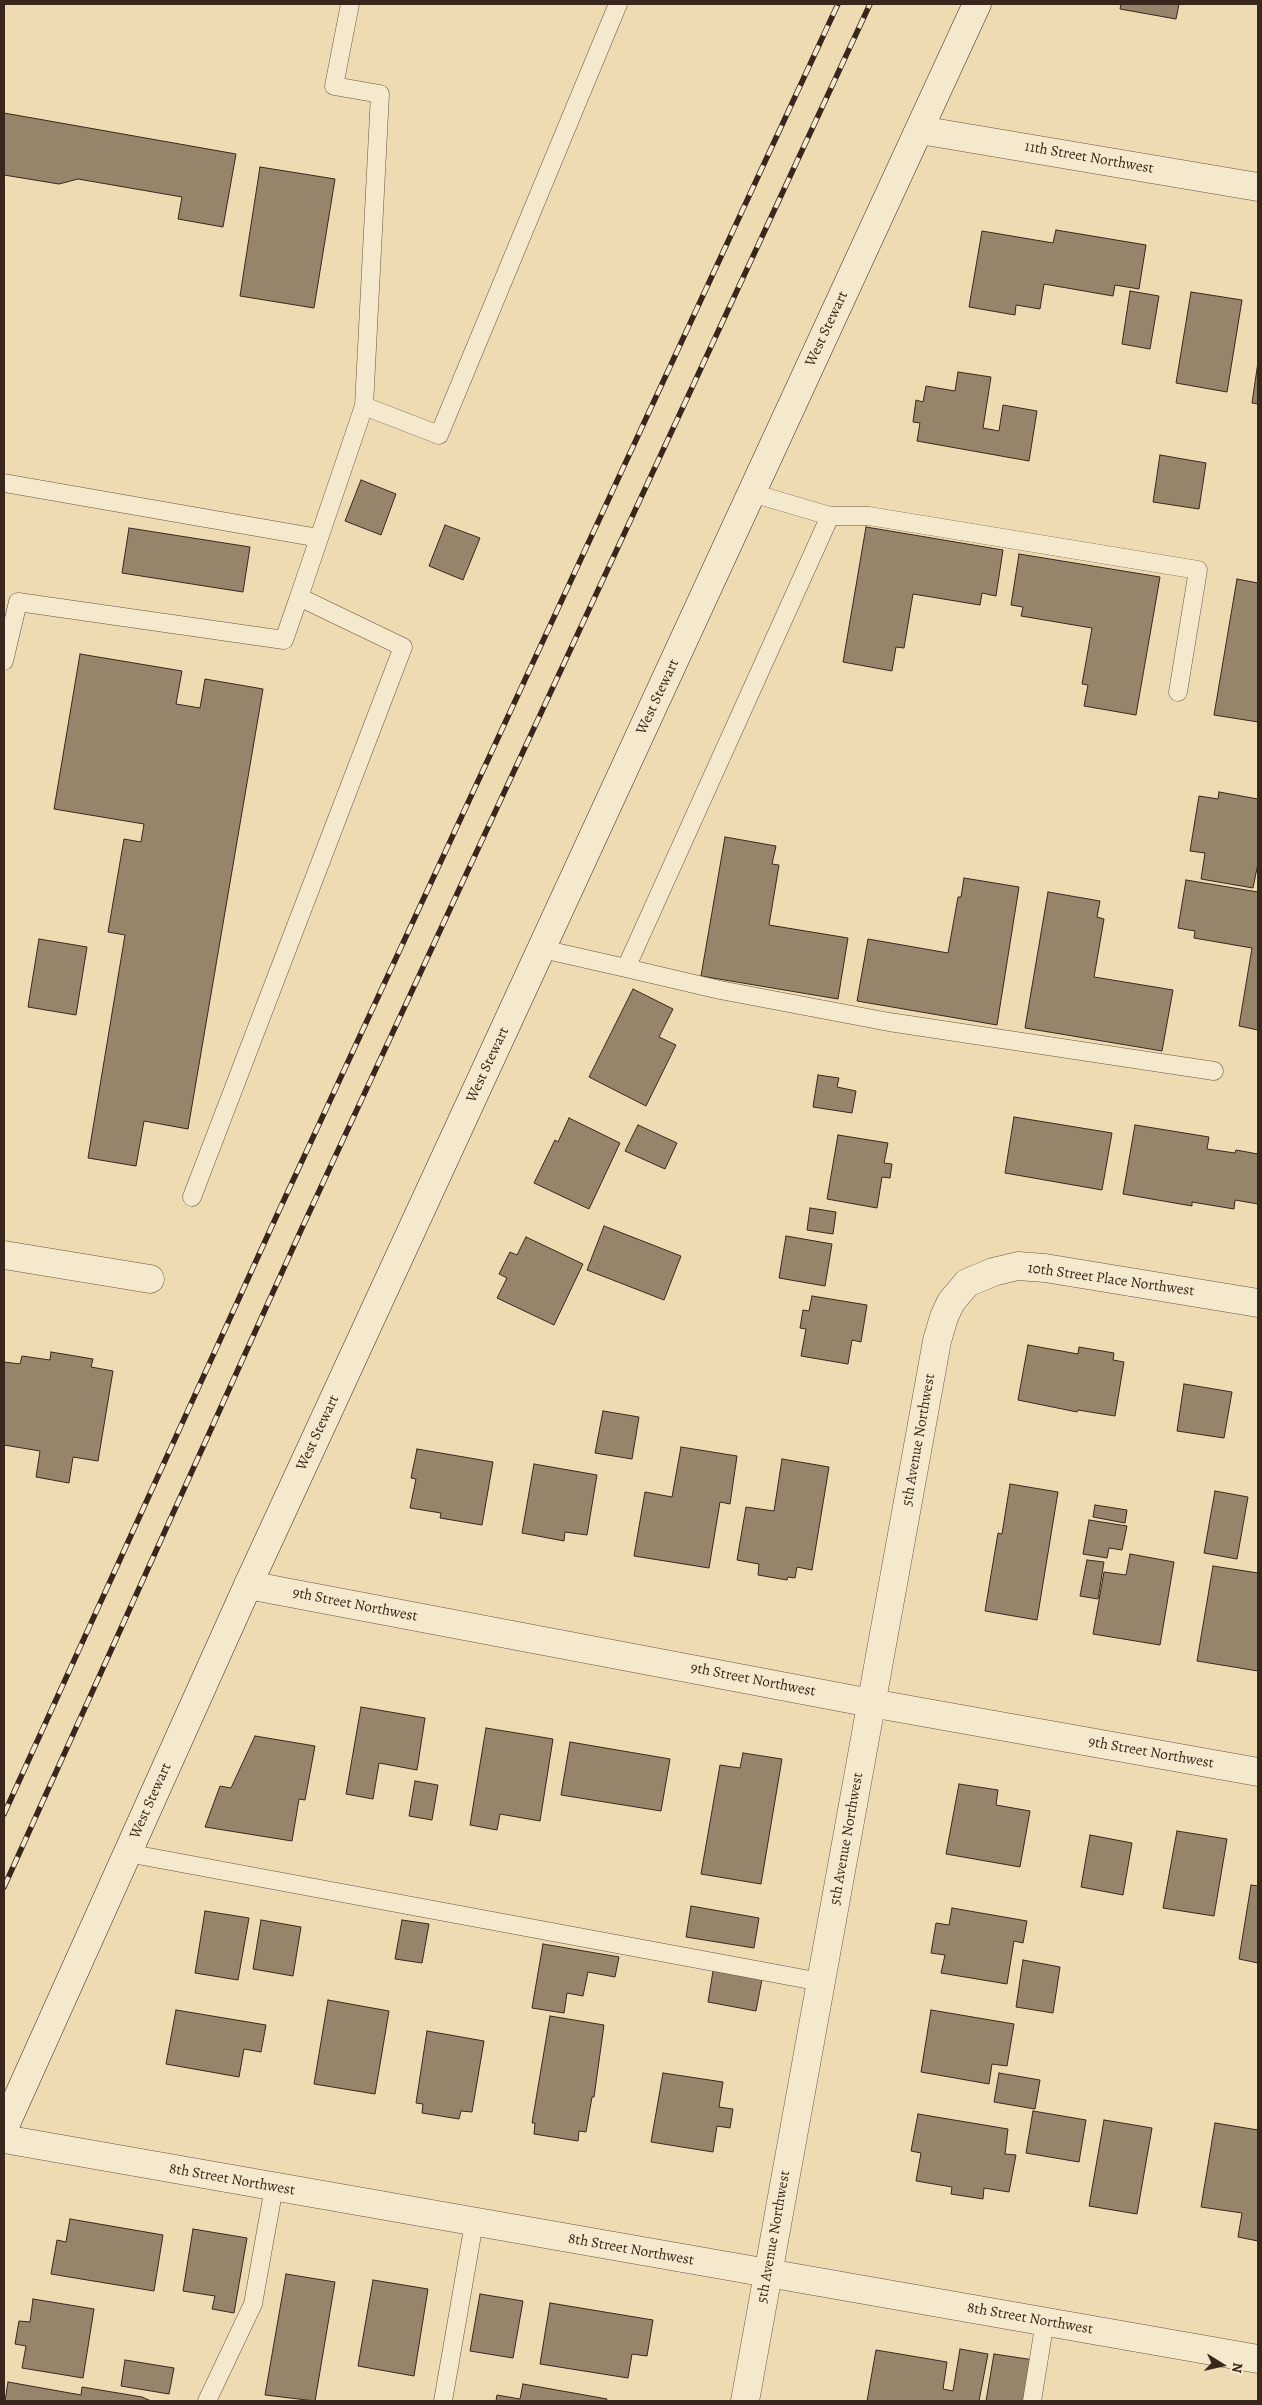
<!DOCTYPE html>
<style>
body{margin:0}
#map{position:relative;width:1262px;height:2405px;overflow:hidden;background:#eedbb2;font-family:Alegreya,serif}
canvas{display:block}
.frame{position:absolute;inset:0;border:5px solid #39271e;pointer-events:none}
.north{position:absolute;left:1197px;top:2340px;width:50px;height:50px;-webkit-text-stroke:4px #f4e8cd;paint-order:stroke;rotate:100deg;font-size:14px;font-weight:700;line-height:20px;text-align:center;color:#39271e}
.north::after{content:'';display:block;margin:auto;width:18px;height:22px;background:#39271e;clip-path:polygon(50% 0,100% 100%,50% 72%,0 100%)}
</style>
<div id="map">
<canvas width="1262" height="2405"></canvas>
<div class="frame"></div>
<div class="north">N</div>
</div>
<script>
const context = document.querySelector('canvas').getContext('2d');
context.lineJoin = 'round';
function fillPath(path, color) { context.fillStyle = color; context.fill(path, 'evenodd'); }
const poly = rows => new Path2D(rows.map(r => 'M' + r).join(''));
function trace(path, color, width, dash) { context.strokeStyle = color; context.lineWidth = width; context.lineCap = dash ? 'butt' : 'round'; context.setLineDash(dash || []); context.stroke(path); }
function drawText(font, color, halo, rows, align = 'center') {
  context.font = font + ' Alegreya,serif'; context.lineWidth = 5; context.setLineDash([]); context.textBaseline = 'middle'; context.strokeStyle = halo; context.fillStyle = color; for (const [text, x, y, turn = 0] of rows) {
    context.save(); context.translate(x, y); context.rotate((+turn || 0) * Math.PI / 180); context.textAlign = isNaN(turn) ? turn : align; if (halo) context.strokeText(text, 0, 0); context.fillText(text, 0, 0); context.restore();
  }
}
const building = poly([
 [1121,4,1179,4,1176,19,1120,9,1121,4],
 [4,113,236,154,223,227,178,219,182,197,78,179,59,184,4,175,4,113],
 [260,167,335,179,314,308,240,296,260,167],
 [1056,230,1146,245,1139,289,1115,285,1113,296,1044,284,1040,309,1016,305,1015,315,969,307,982,231,1053,243,1056,230],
 [1130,291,1159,296,1150,349,1122,344,1130,291],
 [1191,292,1242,300,1227,392,1176,383,1191,292],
 [1258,362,1258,404,1252,403,1258,362],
 [958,372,991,377,983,428,999,431,1003,405,1037,411,1029,461,917,441,920,423,913,422,916,400,923,402,926,386,955,391,958,372],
 [1160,455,1206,463,1199,509,1153,502,1160,455],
 [361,480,396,494,381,535,345,521,361,480],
 [445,525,480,538,463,580,429,566,445,525],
 [866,527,1003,550,996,596,982,593,980,605,913,594,904,648,896,647,892,671,843,662,866,527],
 [129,528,250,547,243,592,122,573,129,528],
 [1019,554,1160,577,1136,715,1084,706,1088,685,1082,684,1092,628,1021,616,1023,607,1011,605,1019,554],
 [1237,579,1258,583,1258,722,1214,715,1237,579],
 [80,654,182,671,176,704,200,708,205,679,263,689,188,1129,144,1121,136,1166,88,1158,125,935,108,932,124,839,141,842,144,824,54,809,80,654],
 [1219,792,1258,799,1258,863,1253,888,1201,879,1205,853,1190,851,1199,796,1218,799,1219,792],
 [725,837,776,846,772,864,779,865,769,925,848,938,838,999,701,976,725,837],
 [964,878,1019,887,997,1025,857,1001,868,939,948,953,958,897,961,897,964,878],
 [1186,880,1258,892,1258,1030,1239,1026,1252,948,1194,938,1195,931,1178,928,1186,880],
 [1048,892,1100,901,1097,917,1104,919,1094,977,1173,990,1162,1051,1025,1028,1048,892],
 [39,939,87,947,76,1015,28,1007,39,939],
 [633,989,673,1009,659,1037,676,1045,646,1106,589,1077,633,989],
 [818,1075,839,1078,837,1087,856,1091,852,1113,813,1107,818,1075],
 [1014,1117,1112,1133,1102,1190,1005,1173,1014,1117],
 [569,1118,620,1143,589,1209,534,1183,555,1140,558,1142,569,1118],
 [638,1125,677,1143,665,1169,625,1151,638,1125],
 [1135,1125,1209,1137,1207,1149,1235,1153,1236,1150,1258,1154,1258,1204,1235,1200,1234,1209,1192,1202,1192,1206,1123,1194,1135,1125],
 [838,1135,888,1143,884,1163,892,1164,890,1178,882,1177,877,1208,827,1199,838,1135],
 [810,1208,836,1212,833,1234,807,1230,810,1208],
 [604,1226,681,1256,664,1300,587,1270,604,1226],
 [786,1236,832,1244,825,1286,779,1278,786,1236],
 [526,1237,583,1264,554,1325,497,1298,507,1278,499,1274,510,1252,517,1255,526,1237],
 [812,1296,867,1305,861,1342,852,1340,848,1364,801,1356,806,1329,800,1328,803,1310,809,1311,812,1296],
 [1028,1345,1078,1354,1079,1347,1114,1353,1113,1360,1124,1362,1115,1416,1078,1410,1077,1412,1018,1400,1028,1345],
 [51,1352,93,1359,91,1367,113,1371,98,1461,73,1457,69,1483,36,1477,40,1451,4,1445,4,1362,20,1364,22,1356,50,1360,51,1352],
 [1184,1384,1232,1392,1224,1438,1177,1431,1184,1384],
 [603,1411,639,1417,632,1459,595,1453,603,1411],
 [681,1447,737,1456,730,1504,720,1502,709,1568,634,1556,645,1492,672,1497,681,1447],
 [417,1449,493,1462,482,1525,440,1518,441,1513,410,1508,416,1479,411,1478,417,1449],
 [782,1459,829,1467,812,1570,797,1567,795,1578,788,1577,787,1580,758,1575,759,1564,737,1560,746,1507,774,1511,782,1459],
 [534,1464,597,1475,587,1535,565,1532,564,1541,522,1533,534,1464],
 [1010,1484,1058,1492,1037,1620,985,1611,998,1533,1002,1534,1010,1484],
 [1215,1491,1248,1497,1237,1559,1204,1553,1215,1491],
 [1095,1505,1127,1510,1125,1523,1093,1517,1095,1505],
 [1089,1520,1127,1526,1122,1550,1109,1548,1107,1558,1083,1554,1089,1520],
 [1130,1554,1174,1562,1160,1645,1093,1634,1104,1572,1126,1575,1130,1554],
 [1087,1560,1104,1562,1098,1599,1080,1596,1087,1560],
 [1213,1566,1258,1573,1258,1671,1197,1661,1213,1566],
 [361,1707,425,1718,417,1770,379,1763,373,1799,346,1794,361,1707],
 [486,1728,553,1739,540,1821,500,1814,497,1830,470,1825,486,1728],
 [255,1736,315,1746,305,1800,299,1799,292,1841,205,1827,220,1786,231,1788,255,1736],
 [570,1742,670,1759,661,1811,561,1795,570,1742],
 [743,1753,782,1759,761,1884,701,1874,720,1765,740,1768,743,1753],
 [415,1781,438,1785,432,1820,409,1816,415,1781],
 [959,1784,998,1790,996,1805,1030,1811,1020,1867,946,1854,959,1784],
 [1177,1831,1227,1839,1214,1916,1163,1908,1177,1831],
 [1090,1835,1132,1843,1123,1895,1081,1887,1090,1835],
 [1251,1885,1258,1886,1258,1963,1239,1959,1251,1885],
 [691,1906,759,1918,754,1948,686,1937,691,1906],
 [952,1908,1027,1921,1023,1943,1014,1941,1007,1984,941,1973,945,1955,931,1953,936,1923,949,1925,952,1908],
 [205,1911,249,1918,238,1980,195,1973,205,1911],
 [261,1920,301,1927,293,1976,253,1969,261,1920],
 [402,1920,429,1924,422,1963,395,1959,402,1920],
 [543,1944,619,1957,615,1977,588,1972,583,1996,567,1993,564,2013,532,2008,543,1944],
 [1023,1960,1060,1967,1053,2013,1016,2007,1023,1960],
 [713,1971,762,1979,756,2011,708,2002,713,1971],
 [328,2000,389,2011,375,2094,314,2084,328,2000],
 [176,2010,266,2025,261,2052,244,2049,239,2077,166,2064,176,2010],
 [931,2010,1014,2024,1007,2066,992,2064,989,2084,921,2072,931,2010],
 [550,2016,604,2025,594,2097,592,2097,586,2132,579,2131,578,2141,534,2134,535,2123,532,2123,550,2016],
 [427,2031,484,2041,472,2112,461,2111,459,2119,422,2113,423,2104,416,2103,427,2031],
 [663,2073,723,2082,719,2107,733,2109,730,2128,717,2126,713,2152,651,2142,663,2073],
 [999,2073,1040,2080,1035,2109,994,2102,999,2073],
 [1033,2111,1086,2120,1079,2162,1026,2153,1033,2111],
 [918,2114,1008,2129,1005,2154,1016,2155,1009,2192,984,2188,983,2199,951,2194,952,2187,916,2181,921,2153,911,2151,918,2114],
 [1104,2120,1152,2128,1137,2214,1089,2206,1104,2120],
 [1215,2123,1258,2130,1258,2241,1238,2237,1242,2213,1201,2207,1215,2123],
 [70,2219,163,2235,154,2291,51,2274,57,2240,66,2242,70,2219],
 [193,2229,247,2238,234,2313,212,2309,215,2296,183,2291,193,2229],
 [286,2274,335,2282,315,2401,265,2395,286,2274],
 [373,2280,428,2289,414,2376,358,2366,373,2280],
 [480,2294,523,2301,513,2358,470,2351,480,2294],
 [33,2299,94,2309,83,2378,22,2368,26,2346,15,2344,19,2321,30,2322,33,2299],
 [550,2303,653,2320,647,2356,632,2354,628,2378,540,2364,550,2303],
 [960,2349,988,2354,979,2401,867,2401,876,2350,947,2362,943,2389,953,2391,960,2349],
 [994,2354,1034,2360,1027,2401,986,2401,994,2354],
 [125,2360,174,2368,169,2394,121,2386,125,2360],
 [8,2382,81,2395,82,2387,142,2397,151,2401,5,2401,8,2382],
 [523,2384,607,2399,606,2401,496,2401,497,2395,520,2399,523,2384]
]);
const lane = poly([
 [350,4,334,86,380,94,364,406],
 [4,483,319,538],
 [830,516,869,516,1198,570,1178,692],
 [4,661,18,602,284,640,299,597],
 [542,949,626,968,830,516,752,493],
 [626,968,720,990,889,1022,1214,1071],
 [192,1197,403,647,299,597,364,406,439,435,618,4],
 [127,1853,821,1982],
 [207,2401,253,2304,274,2187],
 [443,2401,474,2223],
 [1032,2401,1045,2321]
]);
const street = poly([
 [920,130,1258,187],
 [4,1255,150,1279],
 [248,1585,871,1703,1258,1772],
 [4,2139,1258,2359],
 [745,2401,937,1341,944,1317,951,1302,967,1283,993,1272,1018,1266,1045,1268,1258,1303]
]);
const secondary = poly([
 [4,2128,248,1585,977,4]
]);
const rail = poly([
 [4,1814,277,1215,838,4],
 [4,1887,302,1228,870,4]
]);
const streetNames = [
 ["11th Street Northwest",1089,158,10],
 ["West Stewart",827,329,-65],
 ["West Stewart",658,697,-65],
 ["West Stewart",488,1065,-65],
 ["10th Street Place Northwest",1111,1280,8],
 ["West Stewart",318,1433,-65],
 ["5th Avenue Northwest",919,1440,-80],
 ["9th Street Northwest",355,1605,11],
 ["9th Street Northwest",753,1680,11],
 ["9th Street Northwest",1151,1753,10],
 ["West Stewart",151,1801,-66],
 ["5th Avenue Northwest",847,1839,-80],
 ["8th Street Northwest",232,2180,10],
 ["5th Avenue Northwest",774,2237,-80],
 ["8th Street Northwest",631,2250,10],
 ["8th Street Northwest",1030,2319,10]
];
fillPath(building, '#97856b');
trace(building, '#39271e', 1);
trace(lane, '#665443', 19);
trace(street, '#665443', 29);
trace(secondary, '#39271e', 29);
trace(lane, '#f4e8cd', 18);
trace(street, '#f4e8cd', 28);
trace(secondary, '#f4e8cd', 28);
trace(rail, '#39271e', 5.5);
trace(rail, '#f4e8cd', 4, [11]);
drawText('15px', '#39271e', '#f4e8cd', streetNames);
</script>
